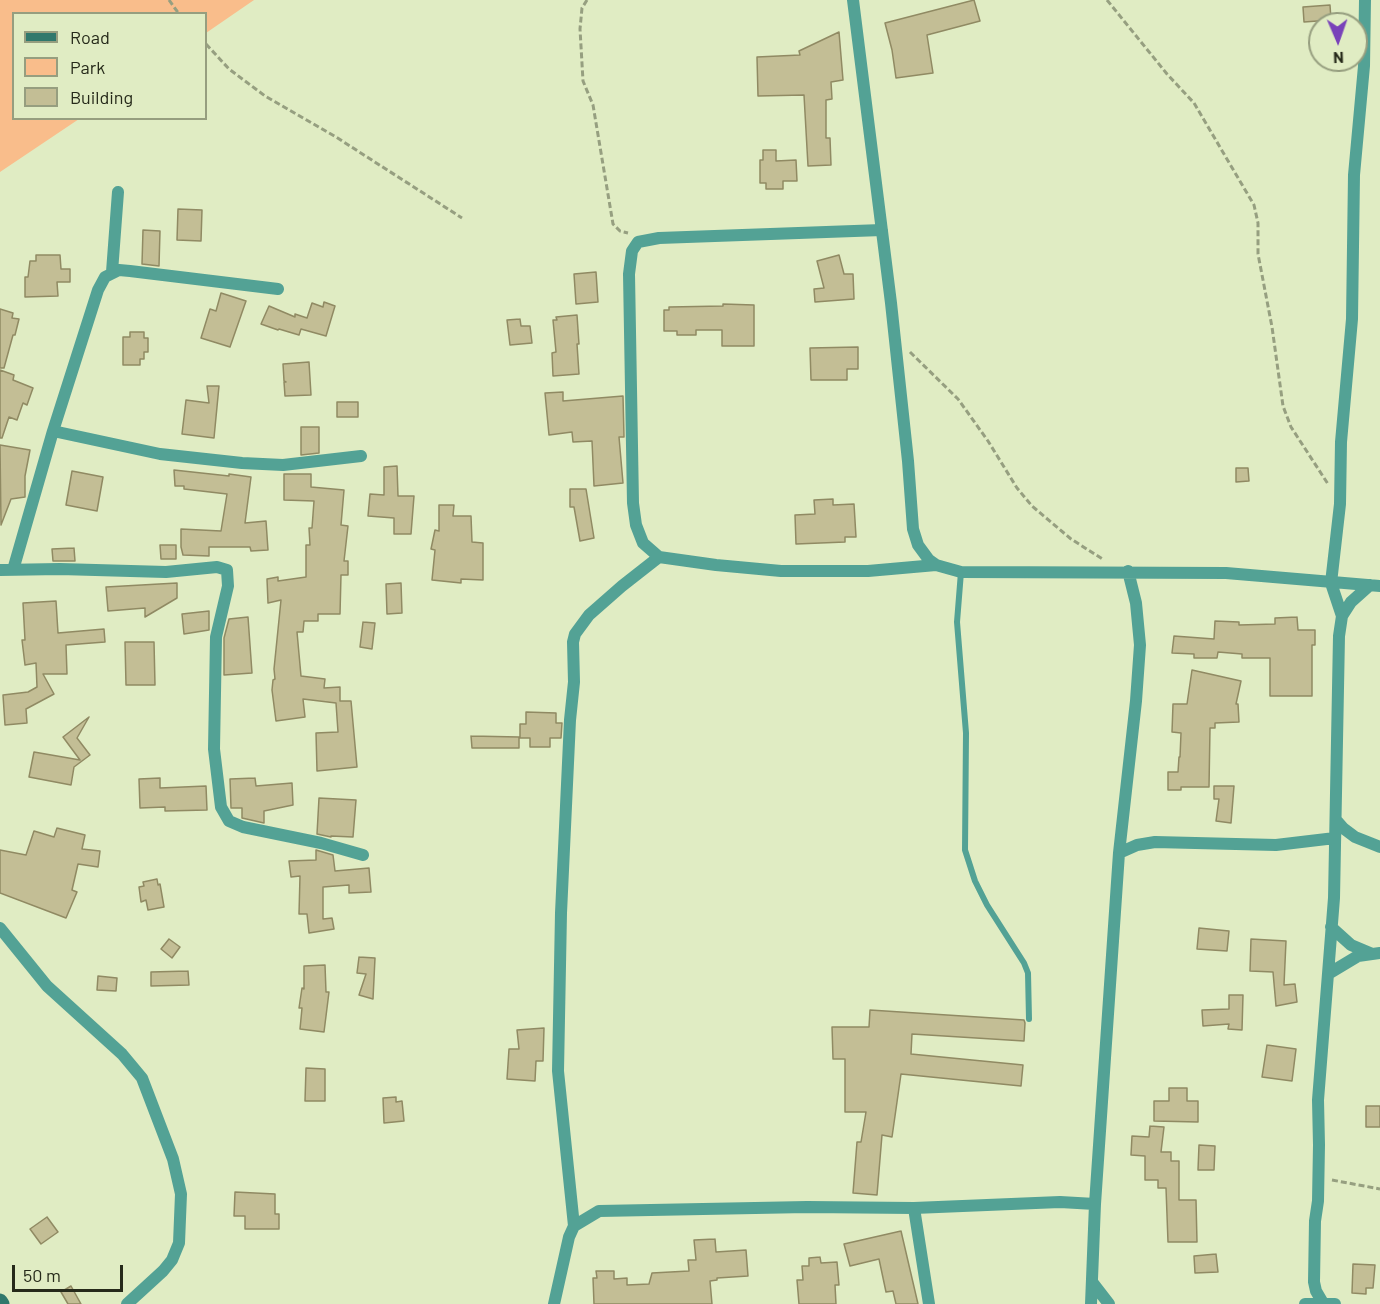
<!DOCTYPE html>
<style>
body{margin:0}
#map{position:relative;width:1380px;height:1304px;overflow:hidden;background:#e0ecc3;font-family:Barlow,sans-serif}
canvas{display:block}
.legend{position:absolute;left:12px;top:12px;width:195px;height:108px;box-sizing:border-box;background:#e0ecc3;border:2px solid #969e7f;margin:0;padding:8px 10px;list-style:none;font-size:18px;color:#262a1a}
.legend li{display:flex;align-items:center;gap:12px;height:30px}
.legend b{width:30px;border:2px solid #969e7f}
.north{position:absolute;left:1308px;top:12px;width:60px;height:60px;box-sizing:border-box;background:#e0ecc3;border:2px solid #969e7f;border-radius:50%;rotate:178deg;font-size:16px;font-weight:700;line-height:24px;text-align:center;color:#262a1a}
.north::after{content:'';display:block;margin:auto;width:21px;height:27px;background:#7942b9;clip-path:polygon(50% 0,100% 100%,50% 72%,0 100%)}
.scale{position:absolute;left:12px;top:1265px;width:111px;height:27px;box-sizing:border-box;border:3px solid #262a1a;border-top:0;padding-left:8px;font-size:18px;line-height:21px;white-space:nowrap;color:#262a1a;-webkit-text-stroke:4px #e0ecc3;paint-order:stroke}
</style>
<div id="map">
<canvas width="1380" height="1304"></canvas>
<ul class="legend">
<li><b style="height:8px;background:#30786c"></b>Road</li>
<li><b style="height:16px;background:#f9bd8b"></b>Park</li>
<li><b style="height:16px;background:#c3be95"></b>Building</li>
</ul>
<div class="north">N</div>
<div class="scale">50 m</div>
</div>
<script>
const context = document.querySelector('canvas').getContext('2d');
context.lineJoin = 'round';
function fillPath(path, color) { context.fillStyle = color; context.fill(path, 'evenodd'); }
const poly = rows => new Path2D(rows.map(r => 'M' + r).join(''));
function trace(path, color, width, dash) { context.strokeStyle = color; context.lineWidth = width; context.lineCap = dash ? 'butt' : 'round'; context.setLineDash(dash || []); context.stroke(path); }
const green = poly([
 [0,0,254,0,206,33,206,14,14,14,14,118,79,119,0,172]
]);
const building = poly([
 [974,0,980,21,927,35,933,73,896,78,892,50,885,23,974,0],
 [1330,5,1331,20,1304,22,1303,7,1330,5],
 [839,32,843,80,831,82,832,99,826,100,826,138,830,138,831,165,808,166,804,95,758,96,757,57,800,55,799,51,839,32],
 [763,150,776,150,776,161,796,160,797,181,783,181,783,189,766,189,766,183,760,183,760,160,763,160,763,150],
 [178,209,202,210,201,241,177,240,178,209],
 [143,230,160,231,159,266,142,264,143,230],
 [36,255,60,255,61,269,70,269,70,282,57,282,58,296,25,297,25,277,28,277,30,261,36,261,36,255],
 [839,255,844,274,853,274,854,299,815,302,814,289,824,288,817,261,839,255],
 [596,272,598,302,576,304,574,274,596,272],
 [221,293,246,301,230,347,201,338,210,309,216,311,221,293],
 [324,302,335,306,326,336,301,329,299,335,279,329,278,330,261,324,269,306,295,317,295,314,307,318,312,303,323,307,324,302],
 [723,304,754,305,754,346,722,346,722,330,696,330,696,335,677,335,677,331,664,331,664,310,669,310,669,307,723,306,723,304],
 [0,309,13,313,12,318,19,319,15,335,13,335,4,368,0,368,0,309],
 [577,315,579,344,577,344,579,374,553,376,552,353,556,352,553,320,557,320,556,317,577,315],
 [520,319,521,326,530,326,532,343,510,345,507,320,520,319],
 [130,332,144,332,144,338,148,338,148,352,144,352,144,359,140,359,140,365,123,365,123,337,130,337,130,332],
 [858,347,858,369,847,369,847,380,811,380,810,348,858,347],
 [309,362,311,395,285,396,284,382,286,382,284,381,283,364,309,362],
 [0,370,14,375,13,380,33,388,27,405,23,403,17,420,9,417,2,438,0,438,0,370],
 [207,386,219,386,214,438,182,434,186,400,209,403,207,386],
 [563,392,563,401,623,396,624,437,619,437,623,483,594,486,592,441,573,442,572,432,549,435,545,393,563,392],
 [337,402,358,402,358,417,337,417,337,402],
 [301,427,319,427,319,453,301,455,301,427],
 [0,445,30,450,25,476,25,497,11,499,1,525,0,445],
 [397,466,398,496,414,496,411,534,394,534,394,518,368,516,370,494,384,495,384,467,397,466],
 [1236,468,1248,468,1249,481,1236,482,1236,468],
 [174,470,229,476,229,474,251,477,245,523,266,521,268,550,251,551,250,547,209,547,209,556,183,555,181,547,181,529,221,531,227,494,184,489,184,486,175,486,174,470],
 [72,471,103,477,97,511,66,505,72,471],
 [284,474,311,474,311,487,344,490,341,525,348,526,344,561,348,561,348,575,341,575,340,614,318,614,318,621,304,621,303,632,297,632,301,676,325,679,324,688,340,687,340,701,351,701,357,767,317,771,316,733,338,732,336,703,303,699,305,717,276,721,272,690,273,680,275,679,274,669,281,600,268,603,267,579,278,577,278,581,306,577,306,545,310,545,309,528,312,528,314,501,284,500,284,474],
 [570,489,586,489,594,538,580,541,574,507,570,507,570,489],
 [833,499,833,505,854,504,856,537,845,537,845,542,796,544,795,515,815,514,814,500,833,499],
 [439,505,454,505,453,516,471,516,472,542,483,543,483,580,461,579,461,583,432,580,435,550,431,549,435,530,439,531,439,505],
 [160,545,176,545,176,559,161,559,160,545],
 [74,548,75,561,53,561,52,549,74,548],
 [177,583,177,598,145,617,145,608,108,611,106,587,177,583],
 [401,583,402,613,387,614,386,584,401,583],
 [56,601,58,633,104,629,105,642,66,645,67,674,43,674,54,694,26,709,27,723,5,725,3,695,28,692,37,687,36,663,25,665,22,640,25,640,23,603,56,601],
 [209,611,209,630,184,634,182,614,209,611],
 [248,617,252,673,224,675,224,638,229,619,248,617],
 [1297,617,1298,630,1315,630,1315,645,1312,645,1312,696,1270,696,1270,658,1242,658,1242,654,1218,652,1217,658,1194,658,1194,654,1172,653,1174,636,1214,639,1215,621,1239,622,1239,625,1275,624,1275,618,1297,617],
 [363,622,375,623,372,649,360,647,363,622],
 [125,642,154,642,155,685,126,685,125,642],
 [1192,670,1241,681,1236,704,1238,704,1239,722,1215,723,1215,728,1210,728,1209,787,1181,787,1181,790,1168,790,1168,772,1178,772,1179,757,1180,757,1181,733,1172,732,1173,704,1187,704,1192,670],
 [526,712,556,713,556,723,562,723,561,738,550,738,550,747,530,747,530,738,520,738,520,724,526,724,526,712],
 [89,717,77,738,90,755,74,767,71,785,29,777,34,752,80,760,63,737,89,717],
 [471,736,519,737,519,748,472,748,471,736],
 [160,778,160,788,206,786,207,810,165,811,165,807,140,808,139,779,160,778],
 [255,778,256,786,292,783,293,805,264,811,264,823,242,818,242,808,231,808,230,779,255,778],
 [1214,786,1234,786,1231,823,1216,821,1219,799,1214,799,1214,786],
 [319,798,356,800,353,837,331,836,331,837,317,834,319,798],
 [57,828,85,835,82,849,100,851,98,867,78,864,72,890,77,892,66,918,0,893,0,850,26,855,34,831,54,837,57,828],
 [316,850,333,855,335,871,369,868,371,892,349,893,349,885,323,887,323,919,332,918,334,929,309,933,307,914,299,914,300,876,291,877,289,861,316,860,316,850],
 [157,879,158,885,160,884,164,907,148,910,146,900,141,902,139,887,144,886,143,882,157,879],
 [1199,928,1229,931,1227,951,1197,949,1199,928],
 [169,939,180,947,172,958,161,949,169,939],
 [1251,939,1286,941,1284,985,1295,984,1297,1002,1276,1006,1273,972,1250,971,1251,939],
 [359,957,375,958,373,999,359,995,366,974,357,973,359,957],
 [325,965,326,992,329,992,324,1032,300,1029,302,1008,299,1008,302,988,304,989,304,966,325,965],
 [188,971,189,985,151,986,151,972,188,971],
 [98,976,117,978,116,991,97,990,98,976],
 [1229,995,1243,995,1242,1030,1228,1029,1229,1024,1203,1026,1202,1010,1229,1009,1229,995],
 [870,1010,1024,1020,1025,1023,1024,1041,912,1034,911,1054,1023,1065,1021,1086,901,1074,892,1137,882,1135,877,1195,853,1193,857,1142,861,1142,866,1112,845,1112,845,1059,833,1059,832,1027,869,1027,870,1010],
 [544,1028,543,1061,536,1061,535,1081,507,1079,509,1049,519,1049,517,1030,544,1028],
 [1267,1045,1296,1049,1292,1081,1262,1077,1267,1045],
 [306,1068,325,1069,325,1101,305,1101,306,1068],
 [1169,1088,1187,1088,1187,1101,1198,1101,1198,1122,1154,1121,1154,1101,1169,1101,1169,1088],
 [396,1097,396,1102,402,1101,404,1121,384,1123,383,1098,396,1097],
 [1366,1106,1380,1106,1380,1127,1366,1127,1366,1106],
 [1150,1126,1164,1127,1161,1152,1171,1152,1171,1161,1179,1161,1179,1200,1196,1200,1197,1242,1168,1242,1166,1188,1158,1188,1158,1180,1145,1180,1145,1156,1131,1155,1132,1136,1149,1137,1150,1126],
 [1199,1145,1215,1146,1214,1170,1198,1170,1199,1145],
 [235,1192,275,1194,275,1214,279,1214,279,1229,245,1229,245,1216,234,1216,235,1192],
 [47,1217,58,1232,41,1244,30,1229,47,1217],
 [901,1231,918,1304,896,1304,893,1291,886,1292,879,1259,850,1266,844,1244,901,1231],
 [715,1239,716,1252,746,1250,748,1276,717,1278,717,1280,710,1281,712,1304,594,1304,593,1278,597,1278,596,1271,614,1271,614,1279,627,1278,627,1285,649,1284,652,1273,689,1271,688,1260,696,1260,694,1240,715,1239],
 [1216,1254,1218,1272,1195,1273,1194,1256,1216,1254],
 [820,1257,821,1263,837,1262,839,1285,835,1285,836,1304,799,1304,797,1280,803,1280,802,1266,809,1266,809,1258,820,1257],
 [1353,1264,1375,1265,1373,1288,1366,1288,1366,1294,1352,1293,1353,1264],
 [71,1286,81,1304,68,1304,61,1292,71,1286]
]);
const path = poly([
 [169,0,179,14],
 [587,0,582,8,580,29,583,81,593,105,613,224,620,231,628,233],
 [1107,0,1167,74,1194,103,1254,205,1258,223,1258,254,1272,327,1283,406,1291,427,1328,484],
 [206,44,229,69,265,96,336,137,462,218],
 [910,352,958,399,988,441,1017,488,1032,506,1071,539,1104,560],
 [1332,1180,1380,1189]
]);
const lane = poly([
 [961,572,957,622,966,733,965,850,975,881,987,905,1024,963,1028,973,1029,1019]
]);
const street = poly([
 [853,0,891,303,908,461,913,529,918,545,929,560,936,565,961,572,1226,573,1380,586],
 [882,230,659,238,638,242,632,251,629,274,633,503,636,525,643,543,659,557,716,565,781,571,868,571,936,565],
 [112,272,118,192],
 [53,431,160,454,242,463,283,465,361,456],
 [0,570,60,569,166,572,217,567,227,570,228,586,216,637,214,749,221,807,229,821,243,827,321,843,363,855],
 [13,570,53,431,98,290,105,277,119,270,130,271,278,289],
 [1342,616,1331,583,1340,504,1341,442,1352,319,1354,175,1364,66,1365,0],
 [1336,820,1343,828,1355,837,1380,847],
 [1119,853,1137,845,1155,842,1276,845,1335,838],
 [1331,927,1351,945,1370,953],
 [0,928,47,986,122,1054,142,1078,173,1159,181,1194,179,1243,172,1260,163,1271,127,1304],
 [1328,974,1358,956,1380,953],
 [914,1208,929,1304],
 [574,1226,558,1071,561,913,570,720,574,682,573,642,575,634,589,615,622,586,659,557],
 [1092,1282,1109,1304],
 [1323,1303,1316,1291,1314,1282,1315,1221,1318,1201,1319,1145,1318,1100,1334,898,1339,636,1342,616,1351,602,1370,585],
 [554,1304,569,1237,574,1226,599,1211,807,1207,914,1208,1060,1202,1095,1204],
 [1091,1304,1095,1204,1119,853,1136,701,1140,645,1136,603,1128,571],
 [1305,1304,1335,1304]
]);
const secondary = poly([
 [0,1301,2,1304]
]);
fillPath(green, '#f9bd8b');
fillPath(building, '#c3be95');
trace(building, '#908a63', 1.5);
trace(path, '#969f80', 3, [6, 3]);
trace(lane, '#53a295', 6);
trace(street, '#53a295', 12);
trace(secondary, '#30786c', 15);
</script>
